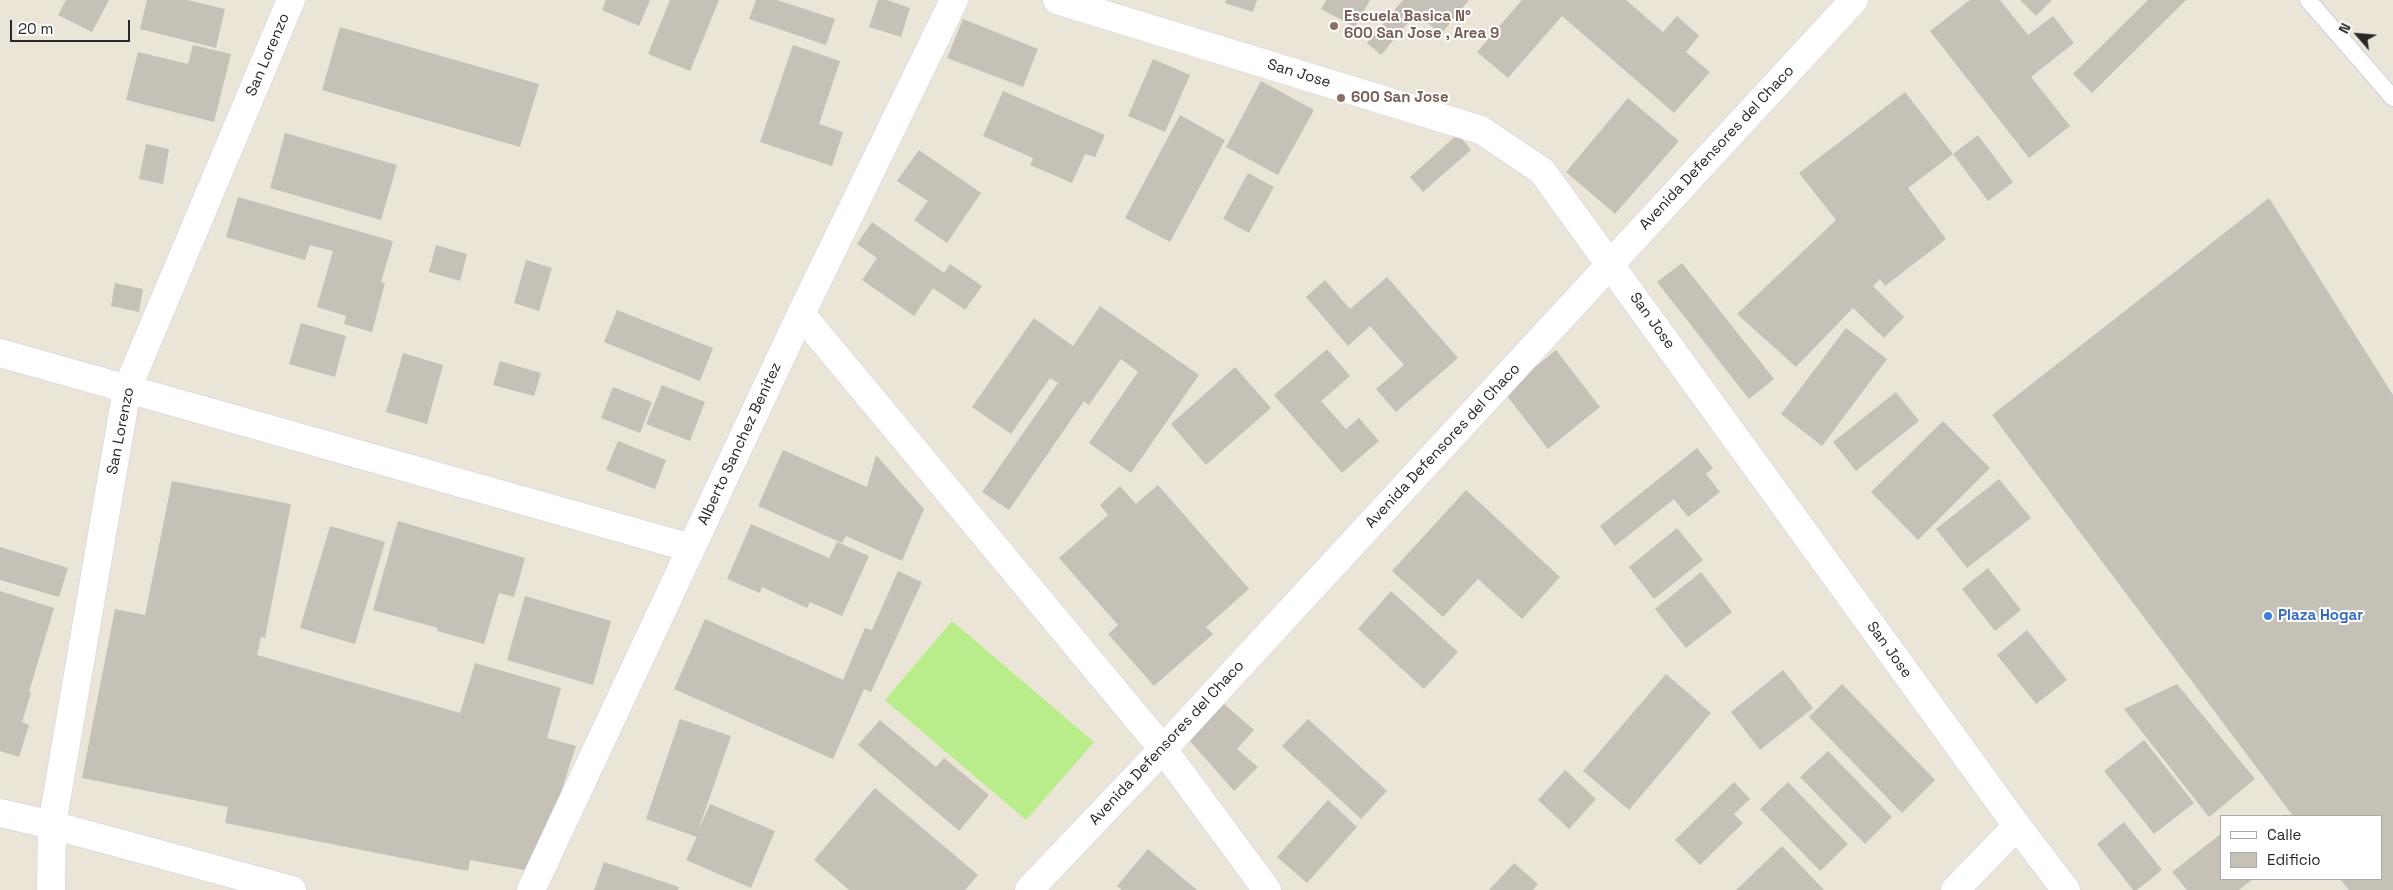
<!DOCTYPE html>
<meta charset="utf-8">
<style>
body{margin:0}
#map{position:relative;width:2393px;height:890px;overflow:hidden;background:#ebe5d7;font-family:"Space Grotesk",sans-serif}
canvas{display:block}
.legend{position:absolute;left:2220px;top:815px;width:162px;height:65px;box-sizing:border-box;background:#fff;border:1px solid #a9a9a9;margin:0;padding:6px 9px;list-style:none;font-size:15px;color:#272727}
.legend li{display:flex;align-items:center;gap:10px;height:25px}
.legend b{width:25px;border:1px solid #a9a9a9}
.north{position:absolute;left:2333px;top:10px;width:50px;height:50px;-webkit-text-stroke:4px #fff;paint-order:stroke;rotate:297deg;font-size:14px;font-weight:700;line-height:20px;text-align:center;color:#272727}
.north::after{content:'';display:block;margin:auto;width:18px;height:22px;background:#272727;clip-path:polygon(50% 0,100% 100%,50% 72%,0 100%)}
.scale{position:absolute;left:10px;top:20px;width:120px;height:22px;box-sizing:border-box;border:2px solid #272727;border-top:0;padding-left:6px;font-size:15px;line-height:18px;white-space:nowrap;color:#272727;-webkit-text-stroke:4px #fff;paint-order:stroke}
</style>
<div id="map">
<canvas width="2393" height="890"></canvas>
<ul class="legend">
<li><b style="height:6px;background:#fff"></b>Calle</li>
<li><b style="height:14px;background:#c6c1b7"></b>Edificio</li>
</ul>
<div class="north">N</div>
<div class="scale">20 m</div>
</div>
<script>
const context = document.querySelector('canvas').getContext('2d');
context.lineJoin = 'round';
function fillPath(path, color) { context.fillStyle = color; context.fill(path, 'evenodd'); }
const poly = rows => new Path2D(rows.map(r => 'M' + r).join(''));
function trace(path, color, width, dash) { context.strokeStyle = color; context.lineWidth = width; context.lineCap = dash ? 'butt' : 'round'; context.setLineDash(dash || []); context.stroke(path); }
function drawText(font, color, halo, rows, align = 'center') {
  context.font = font + ' "Space Grotesk",sans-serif'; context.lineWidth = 4; context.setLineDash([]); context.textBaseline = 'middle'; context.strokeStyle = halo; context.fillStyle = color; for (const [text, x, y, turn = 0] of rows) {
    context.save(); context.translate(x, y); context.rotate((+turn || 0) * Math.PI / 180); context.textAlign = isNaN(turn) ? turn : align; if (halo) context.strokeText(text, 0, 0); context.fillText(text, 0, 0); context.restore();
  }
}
const pitch = poly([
 [952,621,1094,742,1026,820,885,700]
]);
const building = poly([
 [66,0,109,0,92,32,58,15],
 [147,0,187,0,225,9,216,48,140,29],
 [606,0,650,0,639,26,602,10],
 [670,0,719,0,690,71,648,54],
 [756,0,777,0,835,19,826,45,749,19],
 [878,0,887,0,910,8,901,37,869,27],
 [1226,0,1257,0,1253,12,1225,3],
 [1326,0,1370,0,1355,27,1321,9],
 [1403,0,1469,0,1441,34,1416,13,1381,55,1367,43],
 [1522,0,1626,0,1663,32,1677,16,1699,36,1686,52,1710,72,1674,113,1562,16,1508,78,1477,52],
 [1970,0,2000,0,2028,35,2053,16,2074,43,2031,77,2070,126,2029,158,1930,31],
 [2020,0,2052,0,2036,16],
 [2148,0,2186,0,2092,93,2073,74],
 [963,19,1038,49,1023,87,947,58],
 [340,27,539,84,520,147,322,90],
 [193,45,231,54,214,122,126,100,138,52,188,64],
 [793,45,840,61,819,124,843,132,832,166,760,142],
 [1153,59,1190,75,1165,132,1128,116],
 [1261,81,1314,110,1278,175,1226,147],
 [1003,91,1105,135,1095,157,1085,154,1072,183,1030,165,1033,158,983,136],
 [1905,92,1953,154,1908,188,1946,239,1885,286,1880,279,1873,286,1904,317,1884,338,1853,308,1796,367,1737,314,1836,220,1799,173],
 [1628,98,1679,141,1615,214,1566,172],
 [1180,115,1225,140,1170,242,1125,218],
 [285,133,397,165,381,220,270,188],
 [1458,134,1471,150,1423,192,1410,177],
 [1978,135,2013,182,1988,201,1953,154],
 [146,144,169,149,163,184,139,179],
 [919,150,981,193,947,243,914,220,928,201,897,181],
 [1248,173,1274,187,1249,233,1223,219],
 [238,197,393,241,381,282,385,283,372,332,344,324,346,316,317,307,333,251,310,245,305,260,226,237],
 [2269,198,2393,395,2393,890,2349,890,2340,879,2382,879,2382,816,2293,816,1992,415],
 [872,222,944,273,950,264,982,286,965,310,933,288,914,316,862,280,877,258,857,244],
 [436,245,467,254,460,281,429,272],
 [526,260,552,268,539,311,514,303],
 [1682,263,1774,379,1749,399,1657,282],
 [1387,277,1458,358,1396,412,1376,389,1404,365,1370,326,1348,346,1306,297,1325,280,1350,309],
 [115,283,143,289,139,312,111,306],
 [1100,306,1199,375,1131,473,1089,443,1138,372,1121,359,1089,405,1084,401,1009,510,982,492,1058,383,1050,378,1011,434,972,407,1034,318,1073,346],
 [617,310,713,348,700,381,604,342],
 [301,323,346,336,335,377,289,364],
 [1846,328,1887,359,1822,446,1781,414],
 [1327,349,1350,376,1321,401,1346,429,1359,418,1379,441,1342,473,1274,395],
 [1556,350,1600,407,1548,449,1504,392],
 [403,353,443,365,427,424,386,412],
 [500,361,541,373,534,396,493,385],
 [1235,367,1271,408,1206,465,1171,424],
 [662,385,705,402,690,441,646,424],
 [613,387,652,402,640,433,601,418],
 [1896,392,1919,421,1856,471,1833,442],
 [1943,421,1990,468,1918,540,1871,492],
 [618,441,666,460,655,489,606,470],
 [1697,448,1713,468,1706,474,1720,492,1688,517,1674,499,1615,546,1600,526],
 [783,450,867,487,876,455,924,509,902,561,846,536,842,543,758,506],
 [1999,479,2031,518,1967,568,1936,529],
 [172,481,291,504,265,638,261,637,257,655,460,713,475,663,561,688,547,738,576,746,535,872,470,860,468,871,225,823,228,807,82,778,115,609,145,615],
 [1158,485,1249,589,1206,627,1213,634,1154,686,1108,634,1118,625,1059,558,1108,515,1100,505,1120,486,1136,504],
 [1466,490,1560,577,1522,619,1478,579,1443,617,1392,571],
 [398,521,525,558,514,597,499,593,484,644,437,631,438,628,373,610],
 [751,524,829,558,837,542,869,556,842,616,810,602,807,608,762,587,760,593,727,579],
 [330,526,385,542,355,644,300,628],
 [1677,528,1703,560,1654,599,1629,567],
 [0,547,68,568,59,597,0,580],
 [1988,568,2021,610,1995,631,1962,589],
 [898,571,922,582,871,692,864,689,833,759,674,689,705,619,843,680,865,628,872,630],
 [1701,572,1732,612,1686,648,1655,609],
 [0,591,54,608,29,692,31,693,22,722,29,725,19,757,0,751],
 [1391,591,1458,652,1424,689,1358,629],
 [525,596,611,621,593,685,507,660],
 [2027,630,2067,680,2036,704,1997,655],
 [1783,670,1813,708,1760,750,1731,712],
 [1666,674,1711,713,1629,810,1583,771],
 [1842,684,1935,780,1902,813,1809,717],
 [2177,684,2255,779,2209,817,2124,709],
 [1223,703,1254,730,1237,749,1258,767,1234,791,1190,741],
 [680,719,731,736,698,831,710,804,775,831,751,888,686,860,697,837,646,819],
 [1308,719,1387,791,1361,819,1282,746],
 [880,720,936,767,944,758,989,795,959,831,858,745],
 [2144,740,2194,803,2154,834,2104,771],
 [1828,751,1892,817,1865,844,1800,777],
 [1565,770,1596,799,1569,829,1538,800],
 [1734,782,1750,799,1734,814,1743,823,1700,865,1675,840],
 [1788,782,1848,844,1820,871,1760,809],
 [875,788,978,875,965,890,849,890,814,860],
 [1328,800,1357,827,1307,883,1277,857],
 [2124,822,2162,870,2137,890,2133,890,2097,844],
 [2222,833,2222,879,2253,879,2239,890,2187,890,2172,872],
 [1782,846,1824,890,1736,890],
 [1148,849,1197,890,1122,890,1117,886],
 [604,862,679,887,678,890,594,890],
 [1514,863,1538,884,1533,890,1489,890]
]);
const lane = poly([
 [2308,0,2393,98]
]);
const street = poly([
 [801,314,1163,749,1267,890],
 [0,353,691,548],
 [0,813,52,825,292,890],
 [51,890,52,825,127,389,291,0],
 [1955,890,2017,826]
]);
const secondary = poly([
 [1057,0,1481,130,1542,171,2017,826,2066,890],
 [531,890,801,314,954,0],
 [1029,890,1163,749,1854,0]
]);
const markers = [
 [1334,26,5,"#8d6e63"],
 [1341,98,5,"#8d6e63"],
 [2268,616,5,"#3f7fe0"]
];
const educationNames = [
 ["Escuela Basica N°",1344,17],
 ["600 San Jose , Area 9",1344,34],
 ["600 San Jose",1351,98]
];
const streetNames = [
 ["San Lorenzo",268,55,-67],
 ["San Jose",1299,74,17],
 ["Avenida Defensores del Chaco",1717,148,-47],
 ["San Jose",1652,321,54],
 ["San Lorenzo",121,431,-79],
 ["Alberto Sanchez Benitez",740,444,-65],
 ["Avenida Defensores del Chaco",1443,446,-47],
 ["San Jose",1889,650,54],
 ["Avenida Defensores del Chaco",1167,743,-47]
];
const shopNames = [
 ["Plaza Hogar",2278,616]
];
fillPath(pitch, '#b9ed8b');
fillPath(building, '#c6c1b7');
trace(lane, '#cdcee1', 18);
trace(street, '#cdcee1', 29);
trace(secondary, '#cdcee1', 29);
trace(lane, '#fff', 16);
trace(street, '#fff', 28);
trace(secondary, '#fff', 28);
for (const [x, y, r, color] of markers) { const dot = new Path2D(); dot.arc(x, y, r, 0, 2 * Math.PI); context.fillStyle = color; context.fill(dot); trace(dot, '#fff', 2); }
drawText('bold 15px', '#785e54', '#fff', educationNames, 'left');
drawText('15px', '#272727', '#fff', streetNames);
drawText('bold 15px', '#366cbe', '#fff', shopNames, 'left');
</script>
